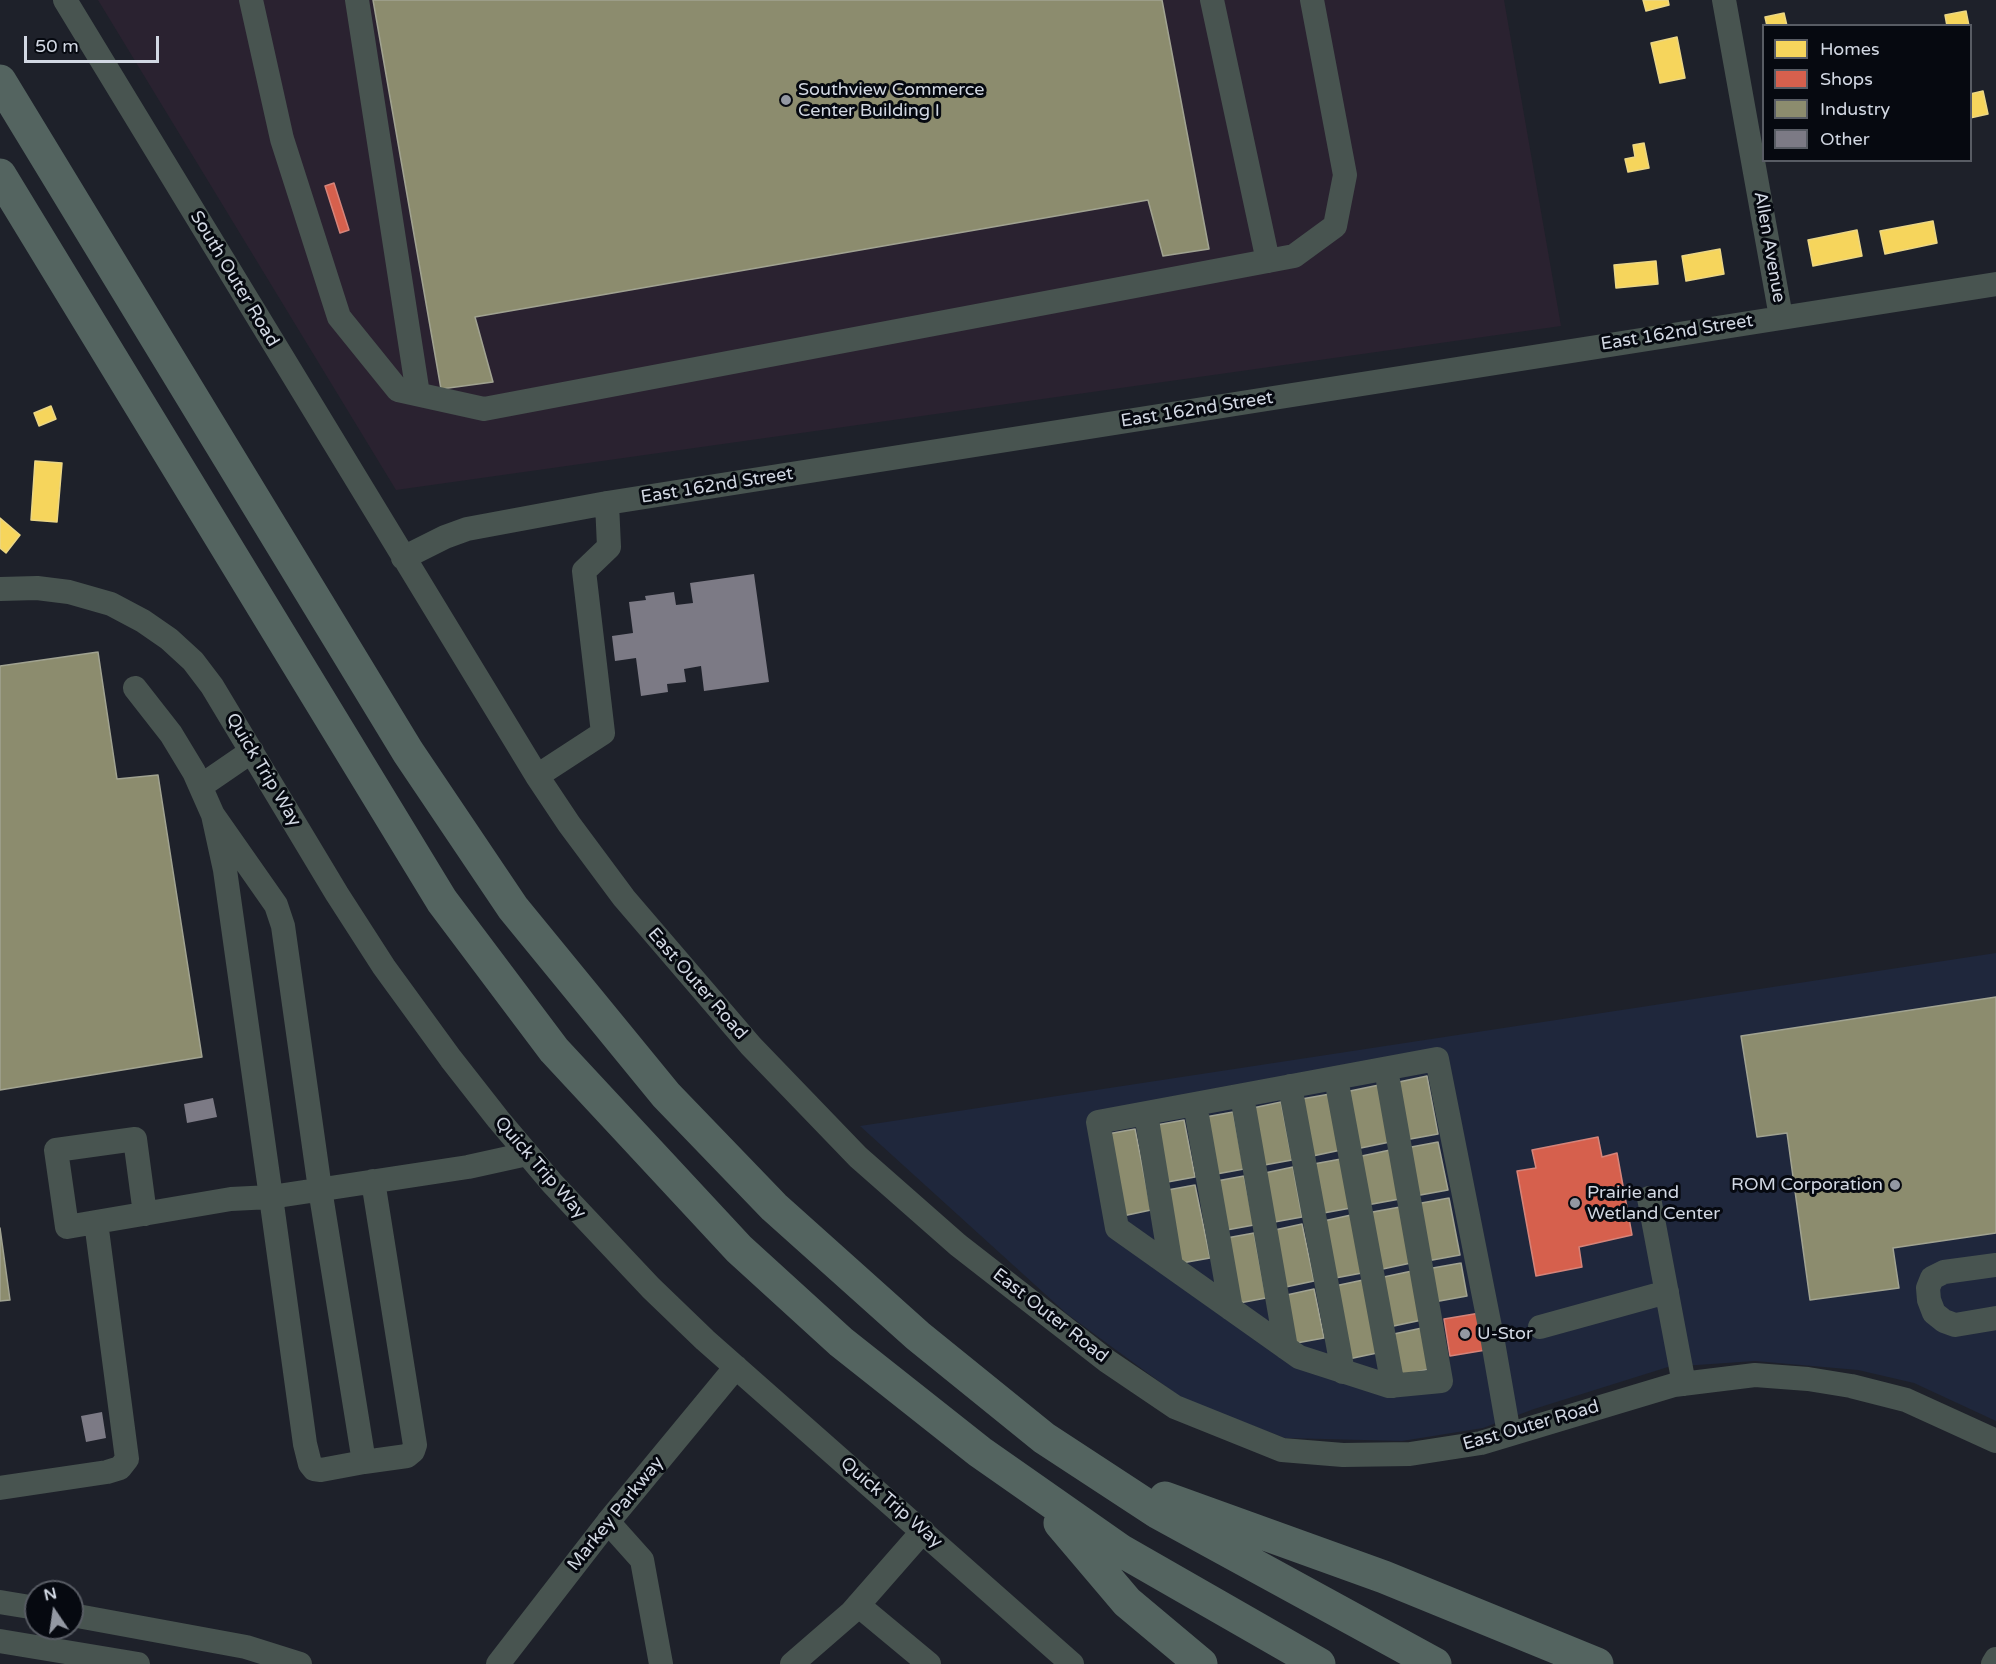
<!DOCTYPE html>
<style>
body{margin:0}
#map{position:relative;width:1996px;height:1664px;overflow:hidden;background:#1e212a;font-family:"Varela Round",sans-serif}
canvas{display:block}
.legend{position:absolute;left:1762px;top:24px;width:210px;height:138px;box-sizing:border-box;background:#060910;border:2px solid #585c64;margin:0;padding:8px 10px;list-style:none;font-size:18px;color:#d2d8e3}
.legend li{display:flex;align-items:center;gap:12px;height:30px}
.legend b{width:30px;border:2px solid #585c64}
.north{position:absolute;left:24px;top:1580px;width:60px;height:60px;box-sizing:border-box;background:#060910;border:2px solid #585c64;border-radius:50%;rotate:347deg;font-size:16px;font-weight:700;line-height:24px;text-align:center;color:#d2d8e3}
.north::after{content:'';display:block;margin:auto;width:21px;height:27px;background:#9398a2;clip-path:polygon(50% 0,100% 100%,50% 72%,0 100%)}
.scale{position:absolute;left:24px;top:36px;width:135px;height:27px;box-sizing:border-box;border:3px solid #d2d8e3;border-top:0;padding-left:8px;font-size:18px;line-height:21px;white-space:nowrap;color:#d2d8e3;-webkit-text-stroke:4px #060910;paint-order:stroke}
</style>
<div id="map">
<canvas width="1996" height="1664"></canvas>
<ul class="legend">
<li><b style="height:16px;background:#f6d55c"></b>Homes</li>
<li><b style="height:16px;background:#d6604d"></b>Shops</li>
<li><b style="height:16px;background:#8c8c6e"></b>Industry</li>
<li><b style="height:16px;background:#7c7a85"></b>Other</li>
</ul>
<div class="north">N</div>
<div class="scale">50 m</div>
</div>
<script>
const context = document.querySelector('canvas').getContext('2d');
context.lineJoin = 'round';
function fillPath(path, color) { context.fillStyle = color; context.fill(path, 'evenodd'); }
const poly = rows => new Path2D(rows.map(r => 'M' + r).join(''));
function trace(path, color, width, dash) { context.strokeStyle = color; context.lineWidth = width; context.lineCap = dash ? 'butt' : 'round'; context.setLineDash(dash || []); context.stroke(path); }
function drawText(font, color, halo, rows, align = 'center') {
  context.font = font + ' "Varela Round",sans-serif'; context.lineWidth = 6; context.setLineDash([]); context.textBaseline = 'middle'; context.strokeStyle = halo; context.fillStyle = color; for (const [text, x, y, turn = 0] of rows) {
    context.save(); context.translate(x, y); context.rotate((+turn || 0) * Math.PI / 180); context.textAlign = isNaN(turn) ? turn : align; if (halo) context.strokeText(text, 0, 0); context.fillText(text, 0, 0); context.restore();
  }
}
const commercial = poly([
 [98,0,1504,0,1561,326,396,490]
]);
const built = poly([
 [1996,953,1996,1421,1914,1383,1858,1370,1755,1361,1668,1367,1534,1409,1483,1428,1402,1441,1285,1438,1183,1399,1067,1314,860,1126]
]);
const homes = poly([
 [1643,0,1668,0,1669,5,1646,11,1643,0],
 [1966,11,1969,26,1947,26,1945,15,1966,11],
 [1784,13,1787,26,1767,26,1765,17,1784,13],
 [1677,37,1685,78,1660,83,1651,43,1677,37],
 [1983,91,1988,114,1970,118,1970,94,1983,91],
 [1644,143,1649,168,1628,172,1625,159,1635,157,1633,145,1644,143],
 [1933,221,1937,243,1885,254,1880,231,1933,221],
 [1857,230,1862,256,1813,266,1808,240,1857,230],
 [1720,249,1724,274,1686,281,1682,256,1720,249],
 [1656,261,1658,284,1616,288,1614,265,1656,261],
 [51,406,56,419,39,426,34,413,51,406],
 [35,461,62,463,57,522,31,520,35,461],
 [0,518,20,535,6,553,0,548,0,518]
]);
const shops = poly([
 [334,183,349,230,340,233,325,186,334,183],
 [1598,1137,1602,1157,1617,1153,1632,1235,1579,1247,1582,1267,1536,1276,1517,1171,1536,1168,1532,1150,1598,1137],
 [1480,1313,1486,1350,1450,1356,1444,1319,1480,1313]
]);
const industry = poly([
 [373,0,1162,0,1209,249,1163,256,1148,200,475,317,493,382,441,389,373,0],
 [98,652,117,779,158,775,202,1057,0,1090,0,666,98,652],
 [1996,997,1996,1233,1893,1248,1899,1288,1810,1300,1787,1133,1757,1137,1741,1036,1996,997],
 [1427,1076,1438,1134,1405,1140,1394,1083,1427,1076],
 [1379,1085,1390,1142,1356,1149,1345,1092,1379,1085],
 [1330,1094,1341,1150,1308,1157,1296,1100,1330,1094],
 [1281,1102,1292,1160,1259,1166,1248,1109,1281,1102],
 [1233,1112,1244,1169,1211,1175,1200,1118,1233,1112],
 [1184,1120,1195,1177,1162,1183,1151,1126,1184,1120],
 [1135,1129,1151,1210,1118,1217,1102,1135,1135,1129],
 [1438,1142,1448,1190,1415,1196,1406,1148,1438,1142],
 [1390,1150,1400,1199,1367,1205,1357,1157,1390,1150],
 [1341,1159,1351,1208,1318,1214,1308,1165,1341,1159],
 [1293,1167,1302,1217,1269,1223,1260,1174,1293,1167],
 [1244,1176,1254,1225,1221,1231,1211,1182,1244,1176],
 [1195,1185,1210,1258,1176,1264,1162,1191,1195,1185],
 [1449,1198,1460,1255,1427,1261,1416,1204,1449,1198],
 [1400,1207,1411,1263,1378,1270,1367,1213,1400,1207],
 [1351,1215,1362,1273,1330,1279,1319,1222,1351,1215],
 [1302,1224,1314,1281,1281,1288,1270,1231,1302,1224],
 [0,1228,10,1300,0,1301,0,1228],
 [1254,1233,1266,1298,1234,1304,1221,1239,1254,1233],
 [1461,1263,1467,1296,1434,1302,1427,1269,1461,1263],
 [1412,1271,1422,1320,1389,1327,1379,1278,1412,1271],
 [1363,1280,1377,1353,1344,1360,1330,1287,1363,1280],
 [1314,1289,1324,1338,1291,1344,1282,1296,1314,1289],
 [1422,1328,1430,1369,1397,1376,1389,1335,1422,1328]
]);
const building = poly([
 [754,574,769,682,704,691,701,666,684,669,686,682,667,684,668,692,641,696,636,658,615,661,612,636,633,633,629,602,646,600,645,596,674,592,676,605,693,603,690,583],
 [213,1098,217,1117,187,1123,184,1104],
 [102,1412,106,1438,86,1442,81,1416]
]);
const minor = poly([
 [65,0,537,776,569,824,624,898,751,1046,858,1157,958,1245,1107,1361,1175,1407,1282,1450,1343,1455,1410,1454,1481,1443,1674,1385,1755,1375,1808,1379,1851,1386,1906,1400,1996,1441],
 [251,0,282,139,339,317,398,390,484,409,1294,256,1335,226,1345,175,1312,0],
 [357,0,418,394],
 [1212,0,1268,261],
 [1724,0,1781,317],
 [403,558,445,537,467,529,607,503,1996,284],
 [0,589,37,588,69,592,111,604,143,621,169,639,193,661,212,686,337,894,384,967,451,1059,498,1119,552,1183,651,1288,705,1340,1072,1664],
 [135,688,171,734,194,772,213,815,225,870,271,1197,468,1167,527,1154],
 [537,776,603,733,584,571,609,547,607,503],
 [201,786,252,751],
 [213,815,276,905,283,926,320,1189,364,1462,407,1456,413,1451,415,1445,373,1181],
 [1386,1069,1441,1381,1389,1386,1299,1357,1117,1228,1098,1122,1437,1059,1493,1342,1509,1434],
 [1336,1078,1393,1386],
 [1290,1086,1343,1372],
 [1242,1096,1286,1348],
 [1195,1104,1231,1309],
 [1146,1114,1171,1266],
 [1649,1198,1684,1384],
 [96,1222,67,1227,56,1150,135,1139,145,1214],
 [1996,1265,1944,1272,1932,1278,1928,1288,1929,1300,1934,1313,1944,1321,1955,1325,1996,1318],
 [1540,1327,1667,1292],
 [0,1488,107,1472,120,1468,127,1459,96,1222,231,1199,271,1197,305,1444,310,1464,314,1469,321,1470,364,1462],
 [608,1522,642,1560,661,1664],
 [0,1602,36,1608],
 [858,1605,929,1664],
 [72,1615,246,1647,300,1664],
 [0,1641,138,1664],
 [498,1664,608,1522,736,1367],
 [792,1664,852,1612,923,1531],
 [1993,1664,1996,1659]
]);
const highway = poly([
 [0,81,408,752,513,908,666,1095,774,1207,918,1336,1044,1438,1157,1512,1435,1664],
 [0,175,442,901,554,1050,739,1249,841,1342,980,1452,1120,1550,1319,1664],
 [1165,1498,1384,1577,1597,1664],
 [1060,1523,1127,1602,1201,1664]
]);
const markers = [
 [786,100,6,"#9398a2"],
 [1895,1185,6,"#9398a2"],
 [1575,1203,6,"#9398a2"],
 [1465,1334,6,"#9398a2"]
];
const poiNames = [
 ["Southview Commerce",798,90],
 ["Center Building I",798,111],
 ["ROM Corporation",1883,1185,"right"],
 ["Prairie and",1587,1193],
 ["Wetland Center",1587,1214],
 ["U-Stor",1477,1334]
];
const streetNames = [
 ["Allen Avenue",1769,247,80],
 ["South Outer Road",234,279,59],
 ["East 162nd Street",1677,333,-9],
 ["East 162nd Street",1197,410,-9],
 ["East 162nd Street",717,486,-9],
 ["Quick Trip Way",263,770,59],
 ["East Outer Road",697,984,49],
 ["Quick Trip Way",540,1168,49],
 ["East Outer Road",1050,1316,38],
 ["East Outer Road",1531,1426,-16],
 ["Quick Trip Way",891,1503,41],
 ["Markey Parkway",616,1514,-51]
];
fillPath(commercial, '#2a2230');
fillPath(built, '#1f273c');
fillPath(homes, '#f6d55c');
trace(homes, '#ebd684', 1.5);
fillPath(shops, '#d6604d');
trace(shops, '#d5847a', 1.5);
fillPath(industry, '#8c8c6e');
trace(industry, '#a1a391', 1.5);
fillPath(building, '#7c7a85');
trace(minor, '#485450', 24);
trace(highway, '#546460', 33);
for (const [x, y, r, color] of markers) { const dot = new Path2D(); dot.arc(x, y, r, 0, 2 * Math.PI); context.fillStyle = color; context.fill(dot); trace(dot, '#060910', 2); }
drawText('18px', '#d2d8e3', '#060910', poiNames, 'left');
drawText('18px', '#d2d8e3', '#060910', streetNames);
</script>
